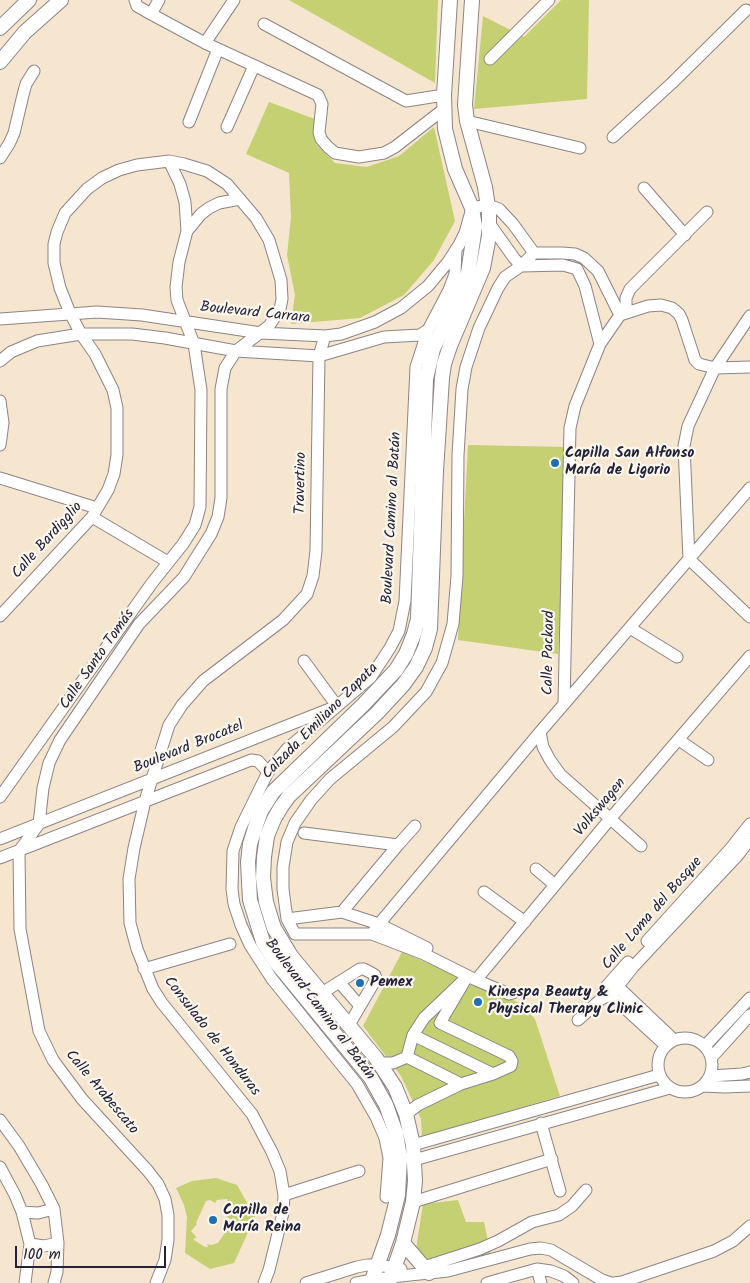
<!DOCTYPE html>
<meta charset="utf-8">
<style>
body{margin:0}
#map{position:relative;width:750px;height:1283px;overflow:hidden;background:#f6e6cf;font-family:Kalam,sans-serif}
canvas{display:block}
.scale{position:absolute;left:15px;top:1246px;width:151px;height:22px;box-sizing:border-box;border:2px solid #22223b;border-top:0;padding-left:6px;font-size:15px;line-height:18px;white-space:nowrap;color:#22223b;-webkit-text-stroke:4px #fbf7ec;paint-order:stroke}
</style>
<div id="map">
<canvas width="750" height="1283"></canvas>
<div class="scale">100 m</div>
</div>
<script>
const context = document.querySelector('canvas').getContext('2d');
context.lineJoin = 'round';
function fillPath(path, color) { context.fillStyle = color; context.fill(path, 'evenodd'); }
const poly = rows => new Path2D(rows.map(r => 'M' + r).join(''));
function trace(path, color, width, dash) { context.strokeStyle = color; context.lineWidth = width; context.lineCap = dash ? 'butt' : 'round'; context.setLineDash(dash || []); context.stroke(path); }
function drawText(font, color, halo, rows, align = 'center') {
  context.font = font + ' Kalam,sans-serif'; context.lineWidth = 4.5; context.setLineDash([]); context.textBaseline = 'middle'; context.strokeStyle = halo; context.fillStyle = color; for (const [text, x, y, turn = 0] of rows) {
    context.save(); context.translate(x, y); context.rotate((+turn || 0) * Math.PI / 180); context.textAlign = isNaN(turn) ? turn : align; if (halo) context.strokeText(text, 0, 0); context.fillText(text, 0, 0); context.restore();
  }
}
const green = poly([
 [289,0,438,0,435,83],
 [561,0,589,0,587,99,474,109,483,16,524,37],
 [269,102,315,119,316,144,335,163,367,167,399,156,434,127,455,221,434,260,404,295,360,318,291,324,295,295,287,255,291,217,289,173,246,154],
 [468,445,567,447,558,654,458,640],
 [402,952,520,1003,535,1019,560,1096,422,1137,421,1119,401,1076,363,1026],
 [216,1178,237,1185,255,1217,234,1263,210,1269,185,1253,187,1217,184,1205,176,1188,192,1181],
 [227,1199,230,1208,227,1217,233,1221,218,1243,211,1245,207,1244,208,1247,205,1247,194,1240,194,1238,197,1238,191,1231,197,1224,196,1223,206,1201,210,1200,215,1203,217,1200],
 [458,1200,466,1222,484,1222,491,1256,441,1271,423,1265,416,1249,423,1204]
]);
const minor = poly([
 [135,0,137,6,151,14,205,43,318,95,322,104,319,132,321,139,328,147,335,153,359,157,384,153,395,147,444,109],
 [151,14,159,0],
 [264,24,406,101,444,95],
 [205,43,234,0],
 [490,59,549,0],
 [467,121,580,148],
 [189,122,218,49],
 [227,127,254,66],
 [613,137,672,83,746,10],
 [0,158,9,144,14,133,23,95,26,84,34,71],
 [644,188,685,235],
 [487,224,489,223,514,258,521,266],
 [187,231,201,214,209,208,219,203,240,199],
 [534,253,562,253,575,254,584,258,598,271,620,315],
 [521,266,563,265,577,269,585,286,600,344],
 [626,313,626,298,630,289,707,212],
 [620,315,648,306,661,305,672,308,679,314,682,320,695,360,699,364,715,368,750,367],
 [750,316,715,368,688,426,684,446,689,559,750,617],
 [0,319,97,312,142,315,261,333,325,336,341,334,375,322,401,308,428,286,448,262,459,245,465,233,472,208,488,205,499,209,513,224,534,253],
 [0,361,11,352,37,341,81,334,132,334,165,338,236,351,319,356,384,337,420,335,428,330],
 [0,401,3,423,0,445],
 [0,478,97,508],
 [92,517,168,562],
 [0,616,92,517,108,490,114,474,117,455,117,408,113,390,95,354,81,334,70,313,60,288,54,263,54,244,57,232,65,213,87,189,102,178,119,170,137,165,169,161,184,164,207,171,227,184,256,218,269,240,281,280,282,299,280,309,269,326,236,351,225,368,221,389,221,498,218,517,211,534,184,577,139,624,60,740,49,763,43,788,39,824,19,851,20,929,39,1031,53,1060,82,1099,148,1171,158,1184,165,1199,168,1215,168,1240,165,1260,156,1283],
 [630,628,677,657],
 [564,704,570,428,575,406,600,344,620,315],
 [540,732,543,747,550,760,560,774,641,846],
 [679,740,708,760],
 [0,797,152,583,183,544,195,525,200,507,201,390,194,344,177,300,176,287,179,262,187,231,185,202,180,184,169,161],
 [304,833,398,845],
 [0,839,337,706,304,661],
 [0,858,251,760,258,761,268,772],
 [536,869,555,885],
 [484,892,525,922],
 [342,912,398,845,415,826],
 [287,919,342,912,379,924,427,948],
 [372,934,379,924,540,732,750,488],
 [647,941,731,848,750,824],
 [144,969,230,944],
 [476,980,610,819,750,656],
 [339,982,360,1006],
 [614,983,674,1040],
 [606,991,666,1046],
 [322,993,360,969,364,969,375,975,376,979,349,1025],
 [513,993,509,994,476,980,424,954,372,934,295,934,287,919,283,889,283,867,287,842,295,823,311,800,330,779,393,727,426,692,442,663,453,624,457,576,458,455,462,389,466,367,479,328,498,288,505,277,521,266,534,253],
 [601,999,604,989,628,962],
 [578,1020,601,999,611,995,633,967,738,855,750,839],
 [413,1035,493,1074],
 '658 1065a27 27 0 1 1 54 0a27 27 0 1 1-54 0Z',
 [705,1046,750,998],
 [712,1057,750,1015],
 [379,1063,393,1063,407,1057,461,1084],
 [711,1076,742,1074,750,1072],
 [703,1086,725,1087,750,1086],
 [406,1114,418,1105,461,1084,493,1074,511,1066,512,1061,509,1056,440,1023,467,977,424,1018,413,1035,407,1057],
 [0,1120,19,1146,42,1185,54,1209,58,1243,57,1272,54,1283],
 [541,1123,560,1191],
 [413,1145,659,1075],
 [414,1160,670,1088],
 [0,1167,15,1195,22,1212,30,1244,25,1283],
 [284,1195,359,1171],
 [386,1197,389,1158,385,1138,376,1117,357,1084,272,979,250,945,241,925,234,904,232,889,233,851,241,827,268,772,287,749,371,677,390,648,399,631,405,601,416,367,428,330,449,290,455,274,456,249],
 [413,1202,552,1159],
 [22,1212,38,1213,54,1209],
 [30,1244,44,1246,58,1243],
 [424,1267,480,1249,498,1241,532,1222,559,1215,572,1206,586,1190],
 [537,1269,541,1283],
 [264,1283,269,1270,283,1213,284,1195,280,1171,272,1152,252,1114,162,1003,153,989,137,949,130,923,129,879,134,848,145,801,169,725,182,705,203,681,283,620,307,594,313,576,316,551,319,356,325,336],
 [306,1283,357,1267,367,1265,378,1265,401,1269],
 [356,1283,391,1277,448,1271,530,1249,541,1248,551,1250,602,1280,611,1283],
 [487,1283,537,1269,551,1271,564,1276,573,1283],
 [614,1283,622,1282,714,1251,733,1241,750,1226]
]);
const major = poly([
 [0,28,29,0],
 [0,62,25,32,61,0],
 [403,1243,429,1273],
 [371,1283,388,1235,398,1195,400,1158,396,1133,386,1105,371,1078,275,961,263,942,250,900,248,862,250,844,255,828,261,811,273,792,363,705,396,670,406,654,414,634,418,619,426,379,433,349,468,273,475,227,472,208,455,169,445,129,444,95,450,0],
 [389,1283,403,1243,413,1202,415,1181,413,1145,406,1114,395,1087,376,1058,291,956,274,928,266,902,263,878,264,857,267,836,274,819,281,807,289,796,377,713,403,685,416,667,425,648,430,629,436,471,442,378,444,364,450,346,483,268,489,236,489,214,485,187,467,121,465,105,472,0]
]);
const markers = [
 [555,463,5,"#1f6fb2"],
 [360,983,5,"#1f6fb2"],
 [478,1002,5,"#1f6fb2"],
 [213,1220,5,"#1f6fb2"]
];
const streetNames = [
 ["Boulevard Carrara",255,314,6],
 ["Travertino",302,483,-89],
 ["Boulevard Camino al Batán",393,518,-87],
 ["Calle Bardigglio",48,541,-48],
 ["Calle Packard",550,653,-89],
 ["Calle Santo Tomás",98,660,-55],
 ["Calzada Emiliano Zapata",321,722,-45],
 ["Boulevard Brocatel",189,748,-22],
 ["Volkswagen",601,808,-50],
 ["Calle Loma del Bosque",653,914,-49],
 ["Boulevard Camino al Batán",319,1010,53],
 ["Consulado de Honduras",211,1037,52],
 ["Calle Arabescato",101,1093,50]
];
const poiNames = [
 ["Capilla San Alfonso",565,454],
 ["María de Ligorio",565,471],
 ["Pemex",370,983],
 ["Kinespa Beauty &",488,993],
 ["Physical Therapy Clinic",488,1010],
 ["Capilla de",223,1211],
 ["María Reina",223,1228]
];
fillPath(green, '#c4d072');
trace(minor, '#8c8485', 13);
trace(major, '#8c8485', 16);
trace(minor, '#fff', 11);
trace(major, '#fff', 14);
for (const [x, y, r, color] of markers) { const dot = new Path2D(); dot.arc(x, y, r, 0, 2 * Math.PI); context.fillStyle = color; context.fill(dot); trace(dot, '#fbf7ec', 2); }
drawText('15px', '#22223b', '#fbf7ec', streetNames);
drawText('bold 15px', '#22223b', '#fbf7ec', poiNames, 'left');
</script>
